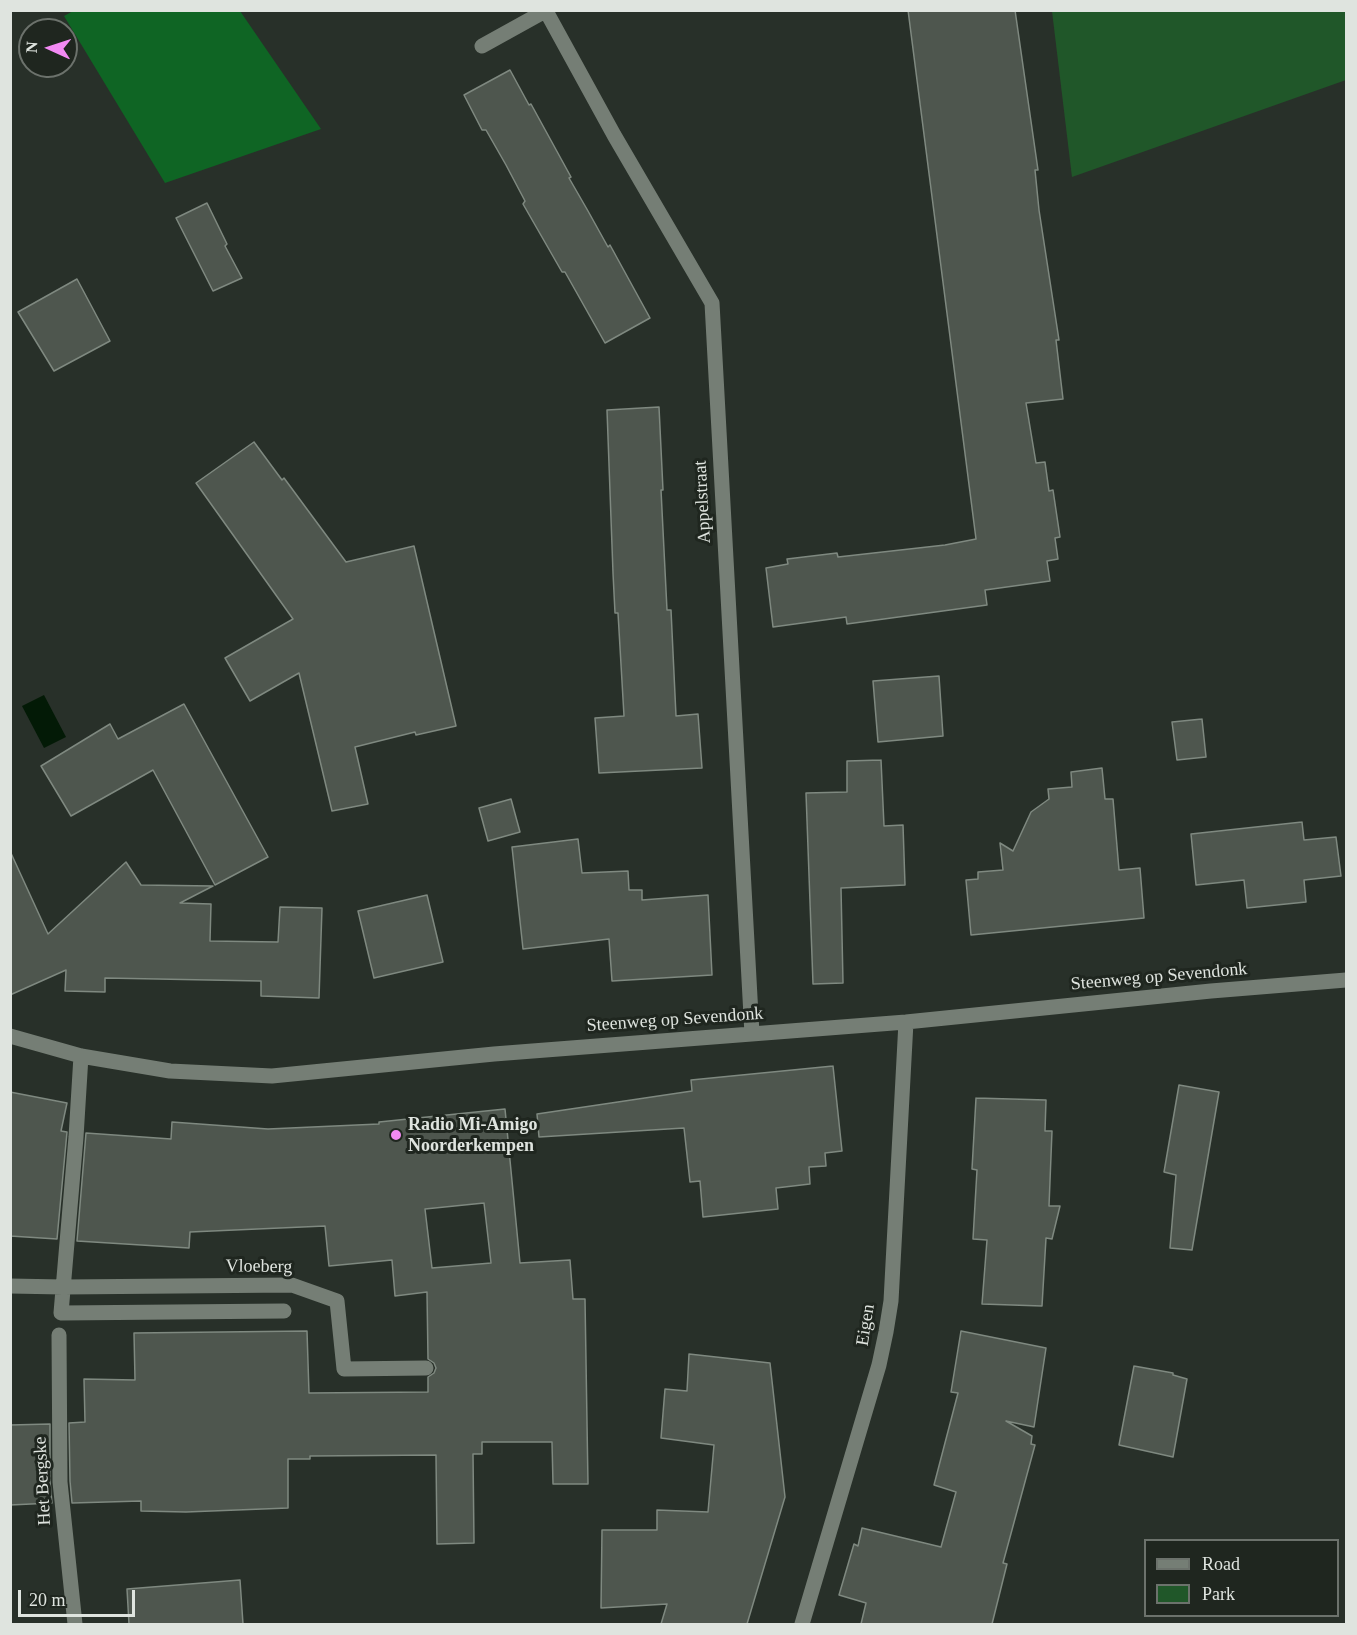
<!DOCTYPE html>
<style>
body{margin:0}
#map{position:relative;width:1357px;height:1635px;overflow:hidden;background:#283029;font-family:Georgia,serif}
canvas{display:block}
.frame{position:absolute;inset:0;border:12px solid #dfe4df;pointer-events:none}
.legend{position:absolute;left:1144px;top:1539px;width:195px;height:78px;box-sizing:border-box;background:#1f261f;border:2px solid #6c726c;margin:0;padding:8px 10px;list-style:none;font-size:18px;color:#dfe4df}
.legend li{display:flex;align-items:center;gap:12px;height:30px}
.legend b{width:30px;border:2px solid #6c726c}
.north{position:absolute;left:18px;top:18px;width:60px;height:60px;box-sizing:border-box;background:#1f261f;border:2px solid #6c726c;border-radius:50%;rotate:273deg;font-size:16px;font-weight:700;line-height:24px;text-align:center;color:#dfe4df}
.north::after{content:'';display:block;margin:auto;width:21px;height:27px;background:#f28af3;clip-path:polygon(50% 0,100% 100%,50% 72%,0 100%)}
.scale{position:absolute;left:18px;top:1590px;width:117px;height:27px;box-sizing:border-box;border:3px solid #dfe4df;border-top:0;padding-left:8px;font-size:18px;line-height:21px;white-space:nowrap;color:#dfe4df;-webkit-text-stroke:4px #1f261f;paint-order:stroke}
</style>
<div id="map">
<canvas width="1357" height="1635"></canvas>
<div class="frame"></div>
<ul class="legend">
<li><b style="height:8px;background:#757e75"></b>Road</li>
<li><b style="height:16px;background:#205729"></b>Park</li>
</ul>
<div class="north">N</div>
<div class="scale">20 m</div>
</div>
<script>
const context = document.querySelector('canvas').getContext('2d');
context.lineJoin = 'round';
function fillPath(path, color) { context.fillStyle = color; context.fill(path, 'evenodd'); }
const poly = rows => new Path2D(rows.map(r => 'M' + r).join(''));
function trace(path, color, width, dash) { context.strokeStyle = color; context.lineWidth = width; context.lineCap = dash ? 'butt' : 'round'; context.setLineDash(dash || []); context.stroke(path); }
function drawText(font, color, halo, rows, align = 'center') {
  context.font = font + ' Georgia,serif'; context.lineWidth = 6; context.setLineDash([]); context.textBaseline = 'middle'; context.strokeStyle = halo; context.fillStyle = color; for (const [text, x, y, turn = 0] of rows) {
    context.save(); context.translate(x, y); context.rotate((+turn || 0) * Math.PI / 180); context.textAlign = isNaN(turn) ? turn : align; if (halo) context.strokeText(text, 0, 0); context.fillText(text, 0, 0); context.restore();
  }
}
const green = poly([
 [1052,11,1346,11,1346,80,1072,177]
]);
const forest = poly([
 [75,10,240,11,321,129,165,183,64,16]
]);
const water = poly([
 [44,695,66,737,44,748,22,706]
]);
const building = poly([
 [908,10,1015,10,1038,170,1035,170,1039,210,1059,340,1056,340,1063,399,1026,403,1036,463,1045,462,1049,491,1053,490,1060,537,1055,538,1058,559,1047,561,1050,581,985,590,987,605,847,624,846,617,773,627,766,568,788,564,787,559,837,553,838,557,945,545,976,539,908,10],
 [510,70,529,105,531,104,571,177,569,178,588,211,608,247,610,245,650,318,605,343,565,272,562,272,523,204,525,201,506,165,486,130,482,130,464,95,510,70],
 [207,203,227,244,225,246,242,278,213,291,176,218,207,203],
 [77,279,110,341,54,371,18,312,77,279],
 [659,407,663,490,661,490,667,610,671,610,676,716,698,714,702,768,599,773,595,718,624,716,618,613,615,613,613,573,607,410,659,407],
 [254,442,282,480,284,478,346,562,414,546,456,726,416,735,415,732,355,747,368,804,332,811,299,673,250,701,225,658,293,619,196,483,254,442],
 [939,676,943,736,878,742,873,681,939,676],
 [184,704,268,857,215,885,153,770,71,816,41,766,110,724,118,739,184,704],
 [1202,719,1206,757,1177,760,1172,722,1202,719],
 [881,760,884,826,903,825,905,885,841,888,843,983,813,984,806,793,847,792,847,761,881,760],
 [1102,768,1105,799,1113,799,1119,870,1140,868,1144,918,971,935,966,880,978,879,978,872,1003,870,1000,843,1013,851,1031,812,1049,799,1048,789,1072,787,1071,772,1102,768],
 [511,799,520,832,488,841,479,808,511,799],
 [1302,822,1304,840,1336,837,1341,876,1304,880,1306,902,1247,908,1244,880,1196,885,1191,834,1302,822],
 [578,839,582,873,628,871,629,890,642,890,642,900,708,895,712,975,612,981,609,939,523,949,512,847,578,839],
 [10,851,48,934,126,862,141,885,213,886,180,903,211,904,210,941,278,942,280,907,322,908,319,998,261,996,261,981,105,978,105,992,65,991,66,970,10,995,10,851],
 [427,895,443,962,374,978,358,911,427,895],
 [833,1066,842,1151,825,1153,826,1166,809,1167,810,1184,776,1188,778,1209,703,1217,700,1181,690,1182,684,1128,539,1137,537,1114,692,1091,691,1080,833,1066],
 [1179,1085,1219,1092,1192,1250,1170,1248,1176,1175,1164,1172,1179,1085],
 [10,1092,67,1103,61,1131,67,1132,57,1239,10,1236,10,1092],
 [976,1098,1046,1100,1045,1131,1052,1131,1049,1206,1060,1206,1052,1239,1046,1238,1042,1306,982,1304,987,1240,973,1239,977,1170,972,1169,976,1098],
 [505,1109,520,1263,570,1260,573,1299,585,1299,588,1484,553,1484,552,1442,482,1442,482,1454,473,1454,474,1543,437,1544,436,1455,310,1456,310,1459,288,1459,288,1508,186,1512,141,1511,141,1501,72,1503,70,1481,69,1423,85,1422,84,1379,135,1380,134,1333,307,1331,309,1393,428,1392,428,1377,434,1373,436,1368,434,1363,428,1359,427,1292,395,1296,392,1260,329,1266,325,1226,190,1232,189,1248,77,1241,86,1133,171,1139,172,1122,268,1129,379,1124,379,1122,505,1109],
 [484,1203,491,1263,432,1268,425,1209,484,1203],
 [961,1331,1046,1348,1034,1427,1006,1421,1032,1436,1031,1444,1035,1445,1003,1563,1007,1564,992,1624,861,1624,866,1603,839,1595,854,1544,858,1546,862,1528,941,1547,956,1492,934,1485,958,1393,951,1392,961,1331],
 [689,1354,770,1363,785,1497,747,1624,661,1624,667,1604,601,1608,602,1530,657,1530,657,1510,708,1512,714,1445,661,1438,665,1389,687,1391,689,1354],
 [1134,1366,1173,1373,1173,1375,1187,1379,1173,1457,1119,1445,1134,1366],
 [50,1424,50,1482,52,1503,10,1505,10,1425,50,1424],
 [240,1580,243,1624,129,1624,127,1589,240,1580]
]);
const minor = poly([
 [546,11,614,135,712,303,752,1034],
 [482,46,547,10],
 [10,1036,81,1056,170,1071,272,1076,494,1054,906,1022,1211,991,1346,980],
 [81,1056,76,1137,61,1313,284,1311],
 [10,1286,63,1287,292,1285,337,1301,344,1369,426,1368],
 [59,1335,60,1482,75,1624],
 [802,1624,879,1365,886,1332,891,1301,906,1022]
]);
const markers = [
 [396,1135,6,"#f28af3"]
];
const streetNames = [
 ["Appelstraat",703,502,-93],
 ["Steenweg op Sevendonk",1159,977,-5],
 ["Steenweg op Sevendonk",675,1020,-4],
 ["Vloeberg",259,1267,1],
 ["Eigen",866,1325,-81],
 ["Het Bergske",43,1481,-93]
];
const poiNames = [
 ["Radio Mi-Amigo",408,1125],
 ["Noorderkempen",408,1146]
];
fillPath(green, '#205729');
fillPath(forest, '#0f6524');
fillPath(water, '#031a06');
fillPath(building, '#4e564e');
trace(building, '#7f8980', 1.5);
trace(minor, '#757e75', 15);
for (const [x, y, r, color] of markers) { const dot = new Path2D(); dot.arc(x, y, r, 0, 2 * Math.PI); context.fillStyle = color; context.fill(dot); trace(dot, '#1f261f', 2); }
drawText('18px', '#dfe4df', '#1f261f', streetNames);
drawText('bold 18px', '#dfe4df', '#1f261f', poiNames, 'left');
</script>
